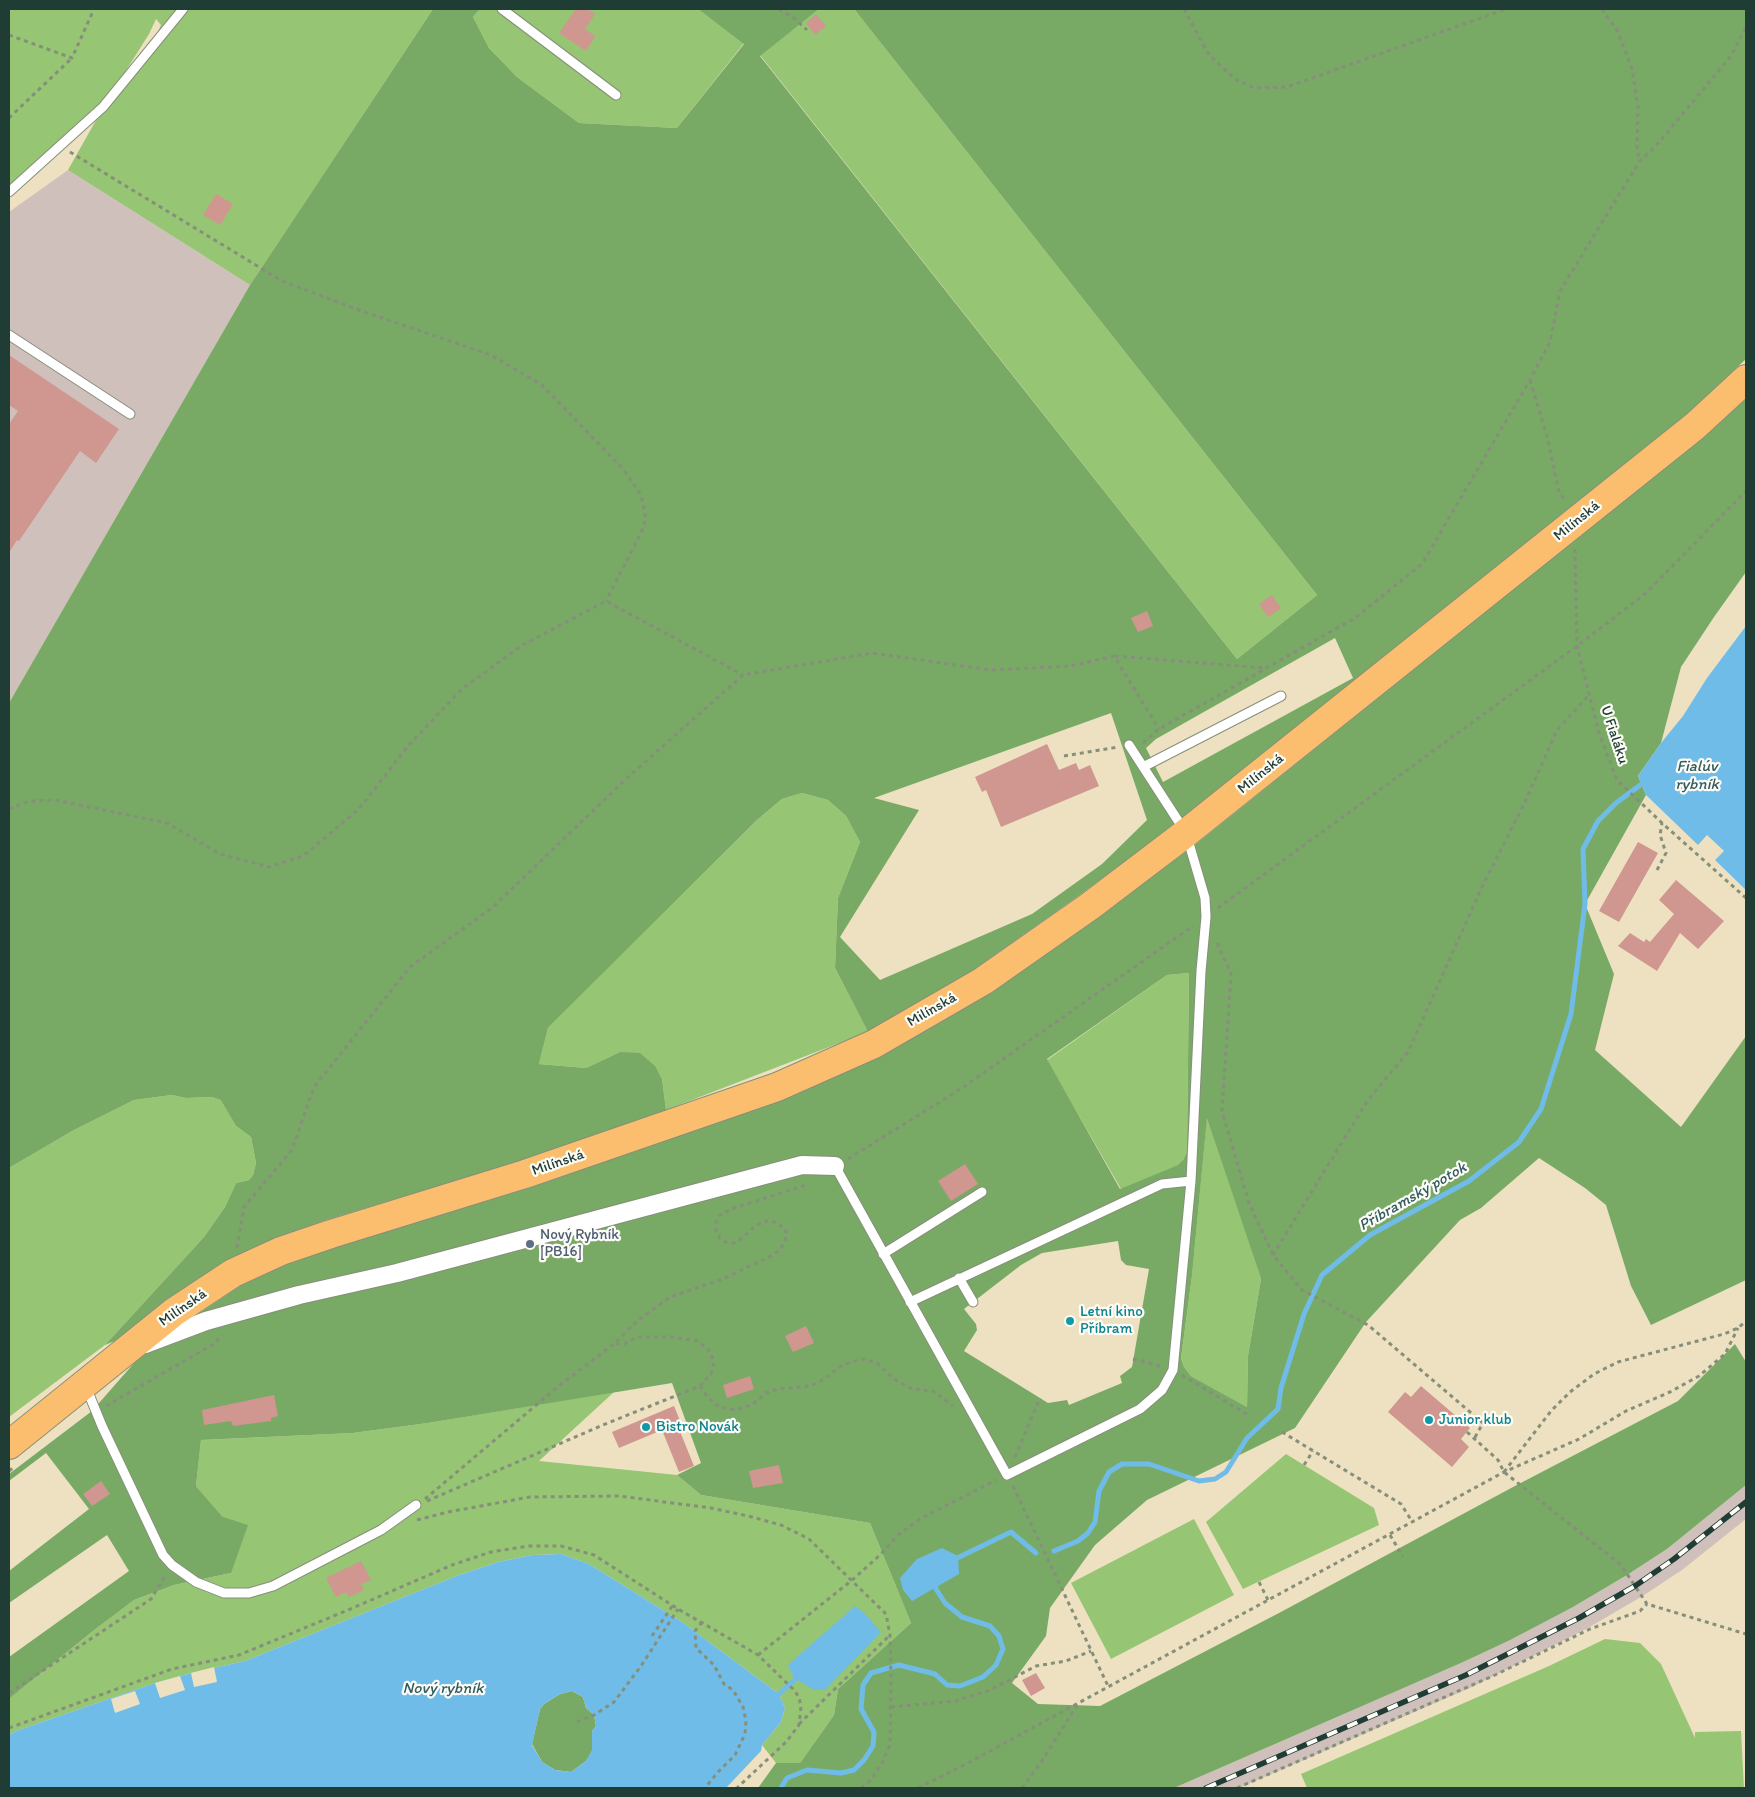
<!DOCTYPE html>
<meta charset="utf-8">
<style>
body{margin:0}
#map{position:relative;width:1755px;height:1797px;overflow:hidden;background:#eee1c1;font-family:Itim,sans-serif}
canvas{display:block}
.frame{position:absolute;inset:0;border:10px solid #1f3d34;pointer-events:none}
</style>
<div id="map">
<canvas width="1755" height="1797"></canvas>
<div class="frame"></div>
</div>
<script>
const context = document.querySelector('canvas').getContext('2d');
context.lineJoin = 'round';
function fillPath(path, color) { context.fillStyle = color; context.fill(path, 'evenodd'); }
const poly = rows => new Path2D(rows.map(r => 'M' + r).join(''));
function trace(path, color, width, dash) { context.strokeStyle = color; context.lineWidth = width; context.lineCap = dash ? 'butt' : 'round'; context.setLineDash(dash || []); context.stroke(path); }
function drawText(font, color, halo, rows, align = 'center') {
  context.font = font + ' Itim,sans-serif'; context.lineWidth = 4.5; context.setLineDash([]); context.textBaseline = 'middle'; context.strokeStyle = halo; context.fillStyle = color; for (const [text, x, y, turn = 0] of rows) {
    context.save(); context.translate(x, y); context.rotate((+turn || 0) * Math.PI / 180); context.textAlign = isNaN(turn) ? turn : align; if (halo) context.strokeText(text, 0, 0); context.fillText(text, 0, 0); context.restore();
  }
}
const industrial = poly([
 [68,170,250,285,9,703,9,212],
 [1746,1485,1746,1519,1682,1570,1641,1597,1586,1629,1472,1687,1239,1788,1174,1788,1461,1663,1573,1607,1627,1575,1667,1549]
]);
const green = poly([
 [9,9,433,9,250,285,68,170,95,122,134,76,149,52,161,25,156,19,149,34,103,107,9,192],
 [480,9,698,9,744,43,677,128,579,123,517,77,489,48,473,17],
 [819,9,854,9,1317,595,1237,659,760,55],
 [802,793,828,800,846,816,860,842,838,898,835,968,868,1032,666,1110,662,1079,656,1067,620,1052,586,1068,539,1064,548,1028,757,820,782,799],
 [1189,973,1187,1152,1183,1160,1179,1165,1121,1189,1047,1060,1167,975],
 [172,1095,186,1098,212,1097,222,1100,236,1126,251,1137,256,1163,253,1175,249,1180,236,1183,225,1207,204,1237,105,1345,9,1417,9,1168,74,1130,134,1100],
 [1207,1116,1261,1279,1248,1356,1247,1407,1191,1376,1184,1367,1181,1358,1192,1276],
 [614,1392,539,1461,677,1475,701,1495,870,1523,911,1623,838,1689,834,1715,800,1763,776,1763,762,1745,781,1722,785,1708,779,1694,682,1622,589,1564,561,1554,532,1555,498,1562,459,1575,245,1661,191,1673,155,1683,16,1731,9,1735,9,1699,93,1631,134,1600,174,1585,231,1573,223,1517,196,1486,201,1440,353,1433,428,1423],
 [1286,1454,1374,1508,1379,1525,1243,1589,1206,1522],
 [1194,1519,1234,1595,1111,1659,1071,1583],
 [1605,1639,1640,1643,1661,1664,1695,1738,1695,1732,1741,1731,1744,1788,1307,1788,1301,1774,1549,1666]
]);
const forest = poly([
 [433,9,480,9,473,17,489,48,517,77,579,123,677,128,744,44,698,9,819,9,760,56,1237,659,1317,595,854,9,1746,9,1746,359,1686,415,1178,822,1081,894,975,969,868,1032,835,968,838,898,860,842,846,816,828,800,802,793,782,799,757,820,548,1028,539,1064,586,1068,620,1052,640,1053,656,1067,662,1079,666,1110,521,1161,326,1220,276,1238,226,1261,166,1301,117,1340,105,1345,204,1237,225,1207,236,1183,249,1180,253,1175,256,1163,251,1137,236,1126,221,1100,212,1097,186,1098,172,1095,134,1100,74,1130,9,1168,9,703,250,285],
 [1335,638,1353,678,1163,782,1146,748,1156,739],
 [1111,713,1147,820,1102,864,1032,914,880,980,840,937,919,810,874,798],
 [1746,398,1746,572,1714,617,1681,667,1661,743,1638,776,1646,795,1585,904,1614,974,1595,1050,1681,1127,1746,1036,1746,1280,1651,1325,1631,1286,1606,1205,1585,1188,1539,1158,1481,1208,1460,1220,1366,1322,1295,1428,1147,1500,1095,1545,1050,1608,1046,1636,1012,1683,1038,1704,1100,1706,1279,1613,1513,1487,1678,1401,1735,1344,1746,1362,1746,1485,1667,1549,1627,1575,1573,1607,1510,1640,1461,1663,1174,1788,758,1788,776,1763,800,1763,834,1715,838,1689,911,1623,870,1523,701,1495,677,1475,701,1463,672,1383,428,1423,353,1433,201,1440,196,1486,223,1517,248,1525,231,1573,174,1585,134,1600,93,1631,9,1699,9,1657,129,1571,107,1535,9,1603,9,1571,89,1509,46,1453,9,1481,9,1474,92,1411,135,1362,183,1324,240,1286,287,1264,335,1247,529,1188,782,1100,880,1057,991,993,1098,917,1195,845,1687,450],
 [1189,973,1187,1152,1183,1160,1178,1165,1120,1189,1047,1059,1167,975],
 [1207,1118,1261,1279,1248,1356,1247,1407,1191,1376,1184,1367,1181,1358,1192,1276],
 [1118,1241,1121,1260,1126,1265,1149,1269,1132,1367,1120,1376,1122,1383,1069,1405,1067,1400,1048,1403,964,1351,977,1330,976,1324,964,1309,1021,1265,1042,1253],
 [572,1691,583,1697,586,1708,594,1715,596,1726,592,1731,593,1750,586,1761,571,1772,555,1770,542,1762,532,1744,540,1709,544,1704,560,1694]
]);
const water = poly([
 [1746,626,1746,890,1715,860,1724,851,1707,835,1698,845,1646,795,1638,776,1661,743,1683,716,1707,678],
 [942,1548,958,1556,959,1574,912,1601,903,1590,900,1578,917,1559],
 [561,1554,589,1564,682,1622,779,1694,785,1708,781,1722,762,1745,761,1751,726,1788,9,1788,9,1735,16,1731,155,1683,191,1673,245,1661,459,1575,498,1562,532,1555],
 [572,1691,583,1697,586,1708,594,1715,596,1726,592,1731,592,1750,586,1761,571,1772,555,1770,542,1762,532,1745,540,1709,544,1704,560,1694],
 [855,1606,864,1613,881,1632,825,1690,814,1690,796,1679,792,1674,788,1665]
]);
const pier = poly([
 [214,1667,217,1682,194,1687,191,1673],
 [180,1676,185,1690,160,1698,155,1683],
 [135,1691,140,1704,115,1713,111,1699]
]);
const stream = poly([
 [1054,1551,1078,1541,1088,1533,1095,1522,1099,1491,1109,1472,1122,1464,1149,1464,1199,1481,1215,1479,1226,1472,1247,1438,1278,1409,1281,1388,1304,1314,1322,1275,1370,1235,1469,1181,1519,1142,1541,1109,1571,1014,1585,904,1583,849,1598,821,1616,803,1647,780],
 [953,1560,1011,1532,1036,1553],
 [774,1696,779,1694,800,1675],
 [781,1788,787,1778,807,1770,841,1773,854,1770,864,1760,873,1746,874,1732,861,1709,863,1685,871,1673,899,1665,935,1674,947,1685,960,1686,983,1677,996,1665,1003,1649,999,1636,990,1626,962,1617,945,1603,936,1589,935,1583]
]);
const building = poly([
 [576,9,587,9,595,14,585,29,595,36,586,51,559,33],
 [816,14,826,26,815,35,806,23],
 [216,194,233,204,220,225,203,215],
 [9,355,119,429,96,463,80,451,19,541,17,540,9,553,9,424,18,411,9,405],
 [1272,595,1281,608,1268,617,1259,604],
 [1147,611,1153,626,1138,632,1131,618],
 [1047,744,1059,770,1076,763,1079,770,1090,765,1099,786,1001,827,986,790,982,792,975,777],
 [1638,842,1658,853,1619,922,1599,911],
 [1676,880,1724,921,1698,949,1680,933,1657,971,1618,946,1630,933,1644,942,1646,939,1650,942,1674,914,1659,900],
 [965,1164,978,1184,951,1201,938,1181],
 [806,1326,814,1343,793,1352,785,1336],
 [750,1376,754,1389,727,1398,723,1385],
 [1421,1386,1470,1428,1461,1439,1469,1447,1452,1467,1388,1412,1405,1392,1411,1397],
 [274,1395,278,1416,271,1418,271,1421,233,1426,231,1421,204,1425,202,1410],
 [674,1406,681,1423,677,1424,694,1466,679,1472,662,1430,619,1448,612,1432],
 [779,1465,783,1483,753,1488,749,1471],
 [101,1481,110,1494,92,1506,83,1494],
 [361,1561,371,1580,361,1584,364,1590,349,1597,346,1592,336,1597,326,1578],
 [1036,1673,1045,1688,1031,1696,1022,1680]
]);
const path = poly([
 [779,9,794,18,807,30],
 [1184,9,1209,55,1235,79,1254,88,1287,87,1506,9],
 [1602,9,1618,32,1632,69,1638,107,1637,146,1639,161],
 [9,35,72,58,94,9],
 [9,118,72,58],
 [70,152,282,281,356,309,491,355,542,385,624,470,641,495,646,518,641,533,606,601],
 [1530,380,1547,436,1559,492,1566,502],
 [1575,549,1577,646,1599,733,1617,780,1662,823,1746,898],
 [1115,656,1265,668],
 [1143,743,1159,729,1355,618,1422,564,1530,380,1550,342,1560,291,1639,162,1655,147,1731,56,1746,27],
 [1064,756,1118,747],
 [9,809,29,801,55,800,167,823,220,854,269,867,303,856,359,809,408,746,462,689,521,646,606,601,743,675],
 [1657,870,1666,853,1660,835,1662,823],
 [1218,908,1577,646,1645,594,1746,491],
 [1217,943,1231,974,1222,1111,1249,1203,1273,1255,1302,1290,1368,1325,1483,1423,1474,1439],
 [848,1159,962,1088,1193,926],
 [237,1248,244,1207,292,1150,314,1087,410,967,492,908,626,779,743,675,872,653,991,670,1071,666,1114,656,1159,729],
 [1273,1255,1368,1100,1408,1052,1481,889,1525,802,1557,730,1589,695],
 [1133,1359,1160,1366],
 [1182,1375,1250,1416],
 [700,1386,708,1398,720,1407,736,1410,753,1404,766,1393,778,1389,804,1387,818,1383,843,1365,862,1359,877,1363,894,1379,912,1389,933,1391,953,1406],
 [106,1406,214,1344,222,1335],
 [1282,1432,1401,1504,1413,1523],
 [1467,1432,1498,1460,1504,1472,1621,1565,1647,1604,1746,1634],
 [1015,1457,1040,1398],
 [1304,1465,1313,1451],
 [9,1471,14,1467],
 [1504,1472,1551,1411,1570,1392,1594,1374,1618,1362,1724,1334,1738,1328,1746,1321],
 [1013,1486,1108,1686],
 [425,1499,560,1385,614,1344,636,1322,670,1297,723,1279,773,1255,781,1249,787,1235,785,1229,776,1222,766,1221,755,1226,741,1239,734,1243,726,1242,720,1238,716,1231,716,1222,719,1216,731,1209,809,1184],
 [427,1501,603,1425,700,1386,711,1374,714,1361,708,1349,697,1341,671,1337,638,1337,624,1344,615,1344],
 [417,1520,448,1512,530,1497,619,1496,711,1508,748,1516,781,1525,809,1539,886,1614,890,1635,891,1677,890,1745,882,1763,871,1780,861,1788],
 [1390,1535,1403,1557],
 [1259,1582,1268,1600],
 [702,1622,695,1631,696,1648,714,1665,724,1684,733,1690,743,1707,746,1721,745,1734,735,1755,718,1772,705,1788],
 [652,1636,673,1605],
 [758,1655,851,1581,880,1555,898,1535,920,1519,996,1480],
 [9,1693,151,1599,166,1574],
 [891,1707,955,1701,990,1690,1036,1666,1066,1661,1091,1651],
 [577,1722,594,1715,614,1702,641,1666,678,1609],
 [799,1724,890,1635],
 [9,1728,172,1669,239,1655,348,1610,452,1565,491,1552,529,1546,561,1546,594,1555,678,1609,758,1655,793,1689,799,1697,801,1707,799,1725,786,1742,737,1788],
 [918,1788,966,1764,1504,1472,1579,1439,1626,1411,1670,1392,1699,1376,1725,1354,1738,1328],
 [1022,1788,1042,1761,1079,1702],
 [1237,1788,1495,1675,1590,1629,1640,1611,1647,1604]
]);
const lane = poly([
 [502,9,616,95],
 [9,192,103,107,183,9],
 [9,335,130,414],
 [1143,767,1281,696],
 [835,1166,1007,1475,1140,1409,1162,1390,1173,1370,1191,1181,1201,971,1206,917,1205,898,1186,833,1129,745],
 [883,1254,982,1192],
 [959,1278,973,1302],
 [910,1302,1162,1184,1191,1181],
 [86,1387,102,1426,163,1555,172,1565,196,1582,224,1593,249,1593,273,1586,381,1530,416,1505]
]);
const street = poly([
 [145,1344,206,1321,299,1295,397,1273,802,1165,835,1166]
]);
const primary = poly([
 [9,1445,174,1312,233,1273,281,1251,331,1234,525,1174,777,1087,874,1044,983,981,1090,906,1186,833,1695,426,1746,379]
]);
const rail = poly([
 [1206,1788,1466,1675,1579,1618,1635,1586,1674,1559,1746,1502]
]);
const markers = [
 [530,1244,5,"#5c6f8a"],
 [1070,1321,5,"#0f9aa8"],
 [1429,1420,5,"#0f9aa8"],
 [646,1427,5,"#0f9aa8"]
];
const streetNames = [
 ["Milínská",1577,521,-39],
 ["U Fialáku",1614,735,72],
 ["Milínská",1261,774,-39],
 ["Milínská",932,1010,-30],
 ["Milínská",558,1163,-19],
 ["Milínská",183,1308,-35]
];
const serviceNames = [
 ["Nový Rybník",540,1235],
 ["[PB16]",540,1252]
];
const cultureNames = [
 ["Letní kino",1080,1312],
 ["Příbram",1080,1329],
 ["Junior klub",1439,1420],
 ["Bistro Novák",656,1427]
];
const waterNames = [
 ["Fialúv",1697,767],
 ["rybník",1697,785],
 ["Příbramský potok",1413,1197,-30],
 ["Nový rybník",443,1689]
];
fillPath(industrial, '#d0c0bc');
fillPath(green, '#96c574');
fillPath(forest, '#78aa66');
fillPath(water, '#70bce9');
fillPath(pier, '#eee1c1');
trace(stream, '#70bce9', 5);
fillPath(building, '#d09690');
trace(lane, '#868f7a', 11);
trace(street, '#868f7a', 20);
trace(primary, '#868f7a', 30);
trace(path, '#868f7a', 3, [4, 4]);
trace(lane, '#fff', 9);
trace(street, '#fff', 18);
trace(primary, '#fbbe6e', 28);
trace(rail, '#1f3d34', 5.5);
trace(rail, '#fdfcf7', 4, [11]);
for (const [x, y, r, color] of markers) { const dot = new Path2D(); dot.arc(x, y, r, 0, 2 * Math.PI); context.fillStyle = color; context.fill(dot); trace(dot, '#fdfcf7', 2); }
drawText('15px', '#1f3d34', '#fdfcf7', streetNames);
drawText('15px', '#4e5e75', '#fdfcf7', serviceNames, 'left');
drawText('15px', '#0d838f', '#fdfcf7', cultureNames, 'left');
drawText('italic 16px', '#335d61', '#fdfcf7', waterNames);
</script>
